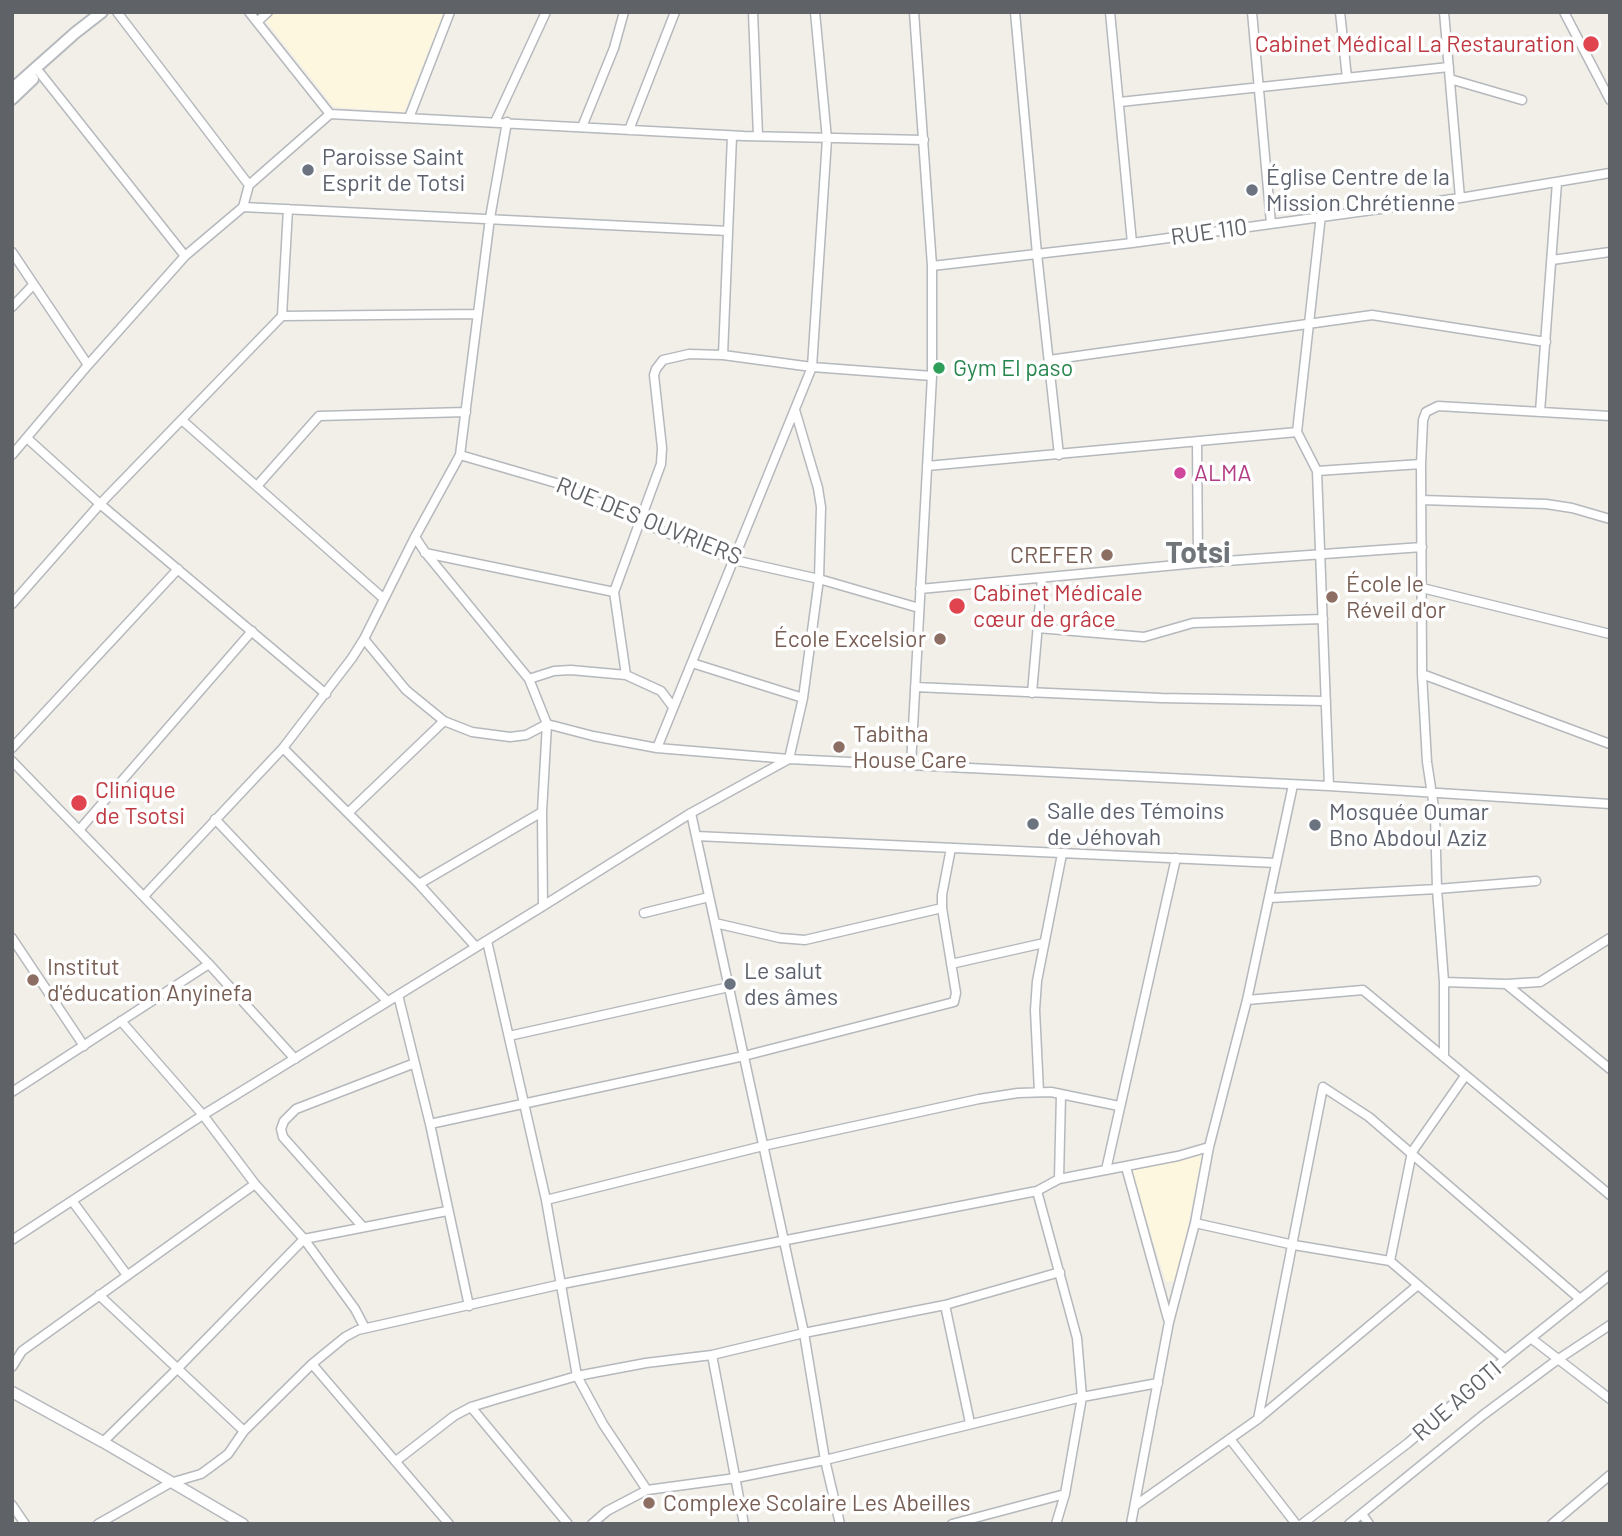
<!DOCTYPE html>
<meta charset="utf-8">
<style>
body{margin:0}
#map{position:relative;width:1622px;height:1536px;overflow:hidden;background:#f1efe8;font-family:Barlow,sans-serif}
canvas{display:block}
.frame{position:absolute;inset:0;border:14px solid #5f6368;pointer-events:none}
</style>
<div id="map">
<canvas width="1622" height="1536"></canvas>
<div class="frame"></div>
</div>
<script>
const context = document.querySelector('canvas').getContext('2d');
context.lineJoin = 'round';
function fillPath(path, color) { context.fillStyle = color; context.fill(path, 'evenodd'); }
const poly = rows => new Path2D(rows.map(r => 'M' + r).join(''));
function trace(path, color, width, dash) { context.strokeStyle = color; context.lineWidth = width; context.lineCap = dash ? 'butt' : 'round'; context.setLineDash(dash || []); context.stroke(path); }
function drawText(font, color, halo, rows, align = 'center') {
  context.font = font + ' Barlow,sans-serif'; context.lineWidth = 7; context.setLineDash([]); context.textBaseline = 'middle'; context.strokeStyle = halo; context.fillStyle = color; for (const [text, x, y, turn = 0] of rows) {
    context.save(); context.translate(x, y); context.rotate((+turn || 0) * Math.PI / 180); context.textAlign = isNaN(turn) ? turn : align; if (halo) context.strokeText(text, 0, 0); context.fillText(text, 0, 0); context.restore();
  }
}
const commercial = poly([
 [271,12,444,12,404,112,334,107,264,19],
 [1202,1154,1177,1281,1166,1282,1131,1169]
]);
const minor = poly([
 [117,12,249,185],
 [249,12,330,114],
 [753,12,758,136],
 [1015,12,1037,254,1059,455],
 [1110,12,1132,243],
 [1252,12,1271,223],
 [1340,12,1347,78],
 [1444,12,1460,198],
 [1564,12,1610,100],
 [257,22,268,12],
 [40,73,185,256],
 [1450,79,1522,100],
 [1120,102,1449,67],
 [409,118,450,12],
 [495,122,546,12],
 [582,127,614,48,624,12],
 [629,130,675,12],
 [243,207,728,231],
 [1321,215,1297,432,1317,471,1329,786],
 [12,252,88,365],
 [1552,260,1610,252],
 [932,266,1132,243,1460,198,1610,173],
 [12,307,33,285],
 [282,316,477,314],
 [723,355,732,136],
 [1049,360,1372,315,1546,342],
 [1540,412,1557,182],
 [183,421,383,598],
 [28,439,100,504,326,694],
 [1197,442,1198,563],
 [12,455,88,365,185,256,243,207,249,185,330,114,744,136,924,140],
 [460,455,563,485,640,522,734,560,819,579,919,608],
 [927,466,1297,432],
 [1317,471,1421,464],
 [257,486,319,416,466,412],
 [1422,500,1546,504,1572,508,1610,519],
 [425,553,614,592,626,675],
 [1422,588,1610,634],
 [920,589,1198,563,1422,547],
 [614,592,661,464,662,448,654,375,656,369,663,360,689,354,723,355,812,367,932,376],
 [12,604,100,504,282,316,288,209],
 [1038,628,1144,637,1193,623,1323,619],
 [364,639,406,690,444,721,472,732,510,737,526,735,547,724,529,679,425,552,415,537],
 [692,663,803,698],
 [1422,674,1610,744],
 [529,679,554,671,571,670,626,675,661,691,673,707],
 [915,687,1161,698,1326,701],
 [1032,693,1042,578],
 [12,748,178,569],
 [283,748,419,884,476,947],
 [657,748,812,367,827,139,815,12],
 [12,761,209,964,295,1059],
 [911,765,932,376,932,266,914,12],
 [349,812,444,721],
 [691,813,804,1333,825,1460,840,1524],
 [215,819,387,1001],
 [80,829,252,631],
 [696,836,1276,863],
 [419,884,542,812],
 [144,896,283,748,352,658,364,639,415,537,460,455,490,218,507,122],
 [1270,898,1437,889,1536,881],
 [543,906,542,812,547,724,593,736,657,748,789,759,1329,786,1610,804],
 [644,913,709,897],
 [715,923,780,938,805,940,942,908],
 [12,938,84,1046],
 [487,941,546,1200,577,1376,603,1424,647,1490],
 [951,964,1044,943],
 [1444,982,1506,984,1540,982,1610,938],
 [1506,984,1610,1069],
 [398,995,430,1124,469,1306],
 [1247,1000,1363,990,1610,1195],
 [121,1021,203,1115,255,1184,304,1239,355,1309,365,1328],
 [509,1036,729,987],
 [1444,1057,1444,982,1437,889,1435,814,1427,762,1422,674,1421,464,1423,420,1426,412,1438,406,1610,416],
 [12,1092,209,964],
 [1039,1092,1035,1010,1037,981,1062,854],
 [430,1124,744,1056,954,1002,956,993,942,908,942,895,951,848],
 [1126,1167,1168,1319],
 [1106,1170,1176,858],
 [1059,1179,1061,1094],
 [1037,1191,1077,1338,1082,1397,1065,1494,1056,1524],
 [546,1200,763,1146,979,1099,1018,1093,1051,1092,1119,1106],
 [73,1202,127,1275],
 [1195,1223,1294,1245,1390,1261,1505,1359],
 [362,1226,283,1137,281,1129,284,1121,296,1109,415,1063],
 [12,1240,203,1115,543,906,691,813,789,759,803,698,819,579,821,507,818,488,795,410],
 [1390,1261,1412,1152,1465,1076],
 [99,1295,244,1431],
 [945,1305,970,1423],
 [1532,1339,1610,1399],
 [712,1355,744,1524],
 [312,1364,449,1524],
 [12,1367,22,1351,255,1184],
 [471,1407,568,1524],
 [1258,1419,1323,1087,1369,1117,1580,1299],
 [1230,1439,1296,1524],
 [103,1442,177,1369,304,1239,447,1211],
 [396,1461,454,1416,471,1407,497,1399,577,1376,646,1363,712,1355,804,1333,945,1305,1060,1272],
 [12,1505,25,1524],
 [1136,1505,1258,1419,1418,1285],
 [1362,1514,1369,1524],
 [98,1524,170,1483,201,1474,212,1466,228,1454,244,1431,312,1364,345,1337,358,1330,562,1284,1037,1191,1059,1179,1178,1156,1209,1147],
 [592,1524,607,1511,647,1490,736,1478,825,1460,1082,1397,1158,1383],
 [952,1524,1065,1494],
 [1131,1524,1169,1322,1195,1223,1209,1147,1247,1000,1293,785],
 [1302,1524,1408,1443,1505,1359,1610,1275],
 [1349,1524,1483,1415,1557,1360,1610,1325],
 [1552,1524,1610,1475]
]);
const tertiary = poly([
 [12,1392,103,1442,243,1524]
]);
const secondary = poly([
 [12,89,75,33,102,12],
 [12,99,33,79]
]);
const markers = [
 [1591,44,9,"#e0444e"],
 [308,170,7,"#6b7280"],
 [1252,190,7,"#6b7280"],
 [939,368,7,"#2e9e5b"],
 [1180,473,7,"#d1479c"],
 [1107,555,7,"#8d6e63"],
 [1332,597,7,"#8d6e63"],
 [957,606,9,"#e0444e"],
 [940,639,7,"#8d6e63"],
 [839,747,7,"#8d6e63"],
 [79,803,9,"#e0444e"],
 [1033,824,7,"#6b7280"],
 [1315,825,7,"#6b7280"],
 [33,980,7,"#8d6e63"],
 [730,984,7,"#6b7280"],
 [649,1503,7,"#8d6e63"]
];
const healthNames = [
 ["Cabinet Médical La Restauration",1575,44,"right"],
 ["Cabinet Médicale",973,593],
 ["cœur de grâce",973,619],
 ["Clinique",95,790],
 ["de Tsotsi",95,816]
];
const worshipNames = [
 ["Paroisse Saint",322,157],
 ["Esprit de Totsi",322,183],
 ["Église Centre de la",1266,177],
 ["Mission Chrétienne",1266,203],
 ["Salle des Témoins",1047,811],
 ["de Jéhovah",1047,837],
 ["Mosquée Oumar",1329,812],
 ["Bno Abdoul Aziz",1329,838],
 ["Le salut",744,971],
 ["des âmes",744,997]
];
const streetNames = [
 ["RUE 110",1209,232,-8],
 ["RUE DES OUVRIERS",649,521,22],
 ["RUE AGOTI",1457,1401,-41]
];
const leisureNames = [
 ["Gym El paso",953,368]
];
const hotelNames = [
 ["ALMA",1194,473]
];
const educationNames = [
 ["CREFER",1093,555,"right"],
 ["École le",1346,584],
 ["Réveil d'or",1346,610],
 ["École Excelsior",926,639,"right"],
 ["Tabitha",853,734],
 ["House Care",853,760],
 ["Institut",47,967],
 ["d'éducation Anyinefa",47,993],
 ["Complexe Scolaire Les Abeilles",663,1503]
];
const districtNames = [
 ["Totsi",1198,553]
];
fillPath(commercial, '#fef7e0');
trace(minor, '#b5b8bc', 11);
trace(tertiary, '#b5b8bc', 13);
trace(secondary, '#b6babf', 14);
trace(minor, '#fff', 8);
trace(tertiary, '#fff', 10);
trace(secondary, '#fff', 10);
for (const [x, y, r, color] of markers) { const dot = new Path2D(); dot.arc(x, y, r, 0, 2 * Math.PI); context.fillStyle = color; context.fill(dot); trace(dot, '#fff', 2.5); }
drawText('23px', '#be3a42', '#fff', healthNames, 'left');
drawText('23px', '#5b616d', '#fff', worshipNames, 'left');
drawText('23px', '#5f6368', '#fff', streetNames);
drawText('23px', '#27864d', '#fff', leisureNames, 'left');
drawText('23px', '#b23c85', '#fff', hotelNames, 'left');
drawText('23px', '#785e54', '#fff', educationNames, 'left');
drawText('bold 30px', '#70757a', '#fff', districtNames);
</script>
